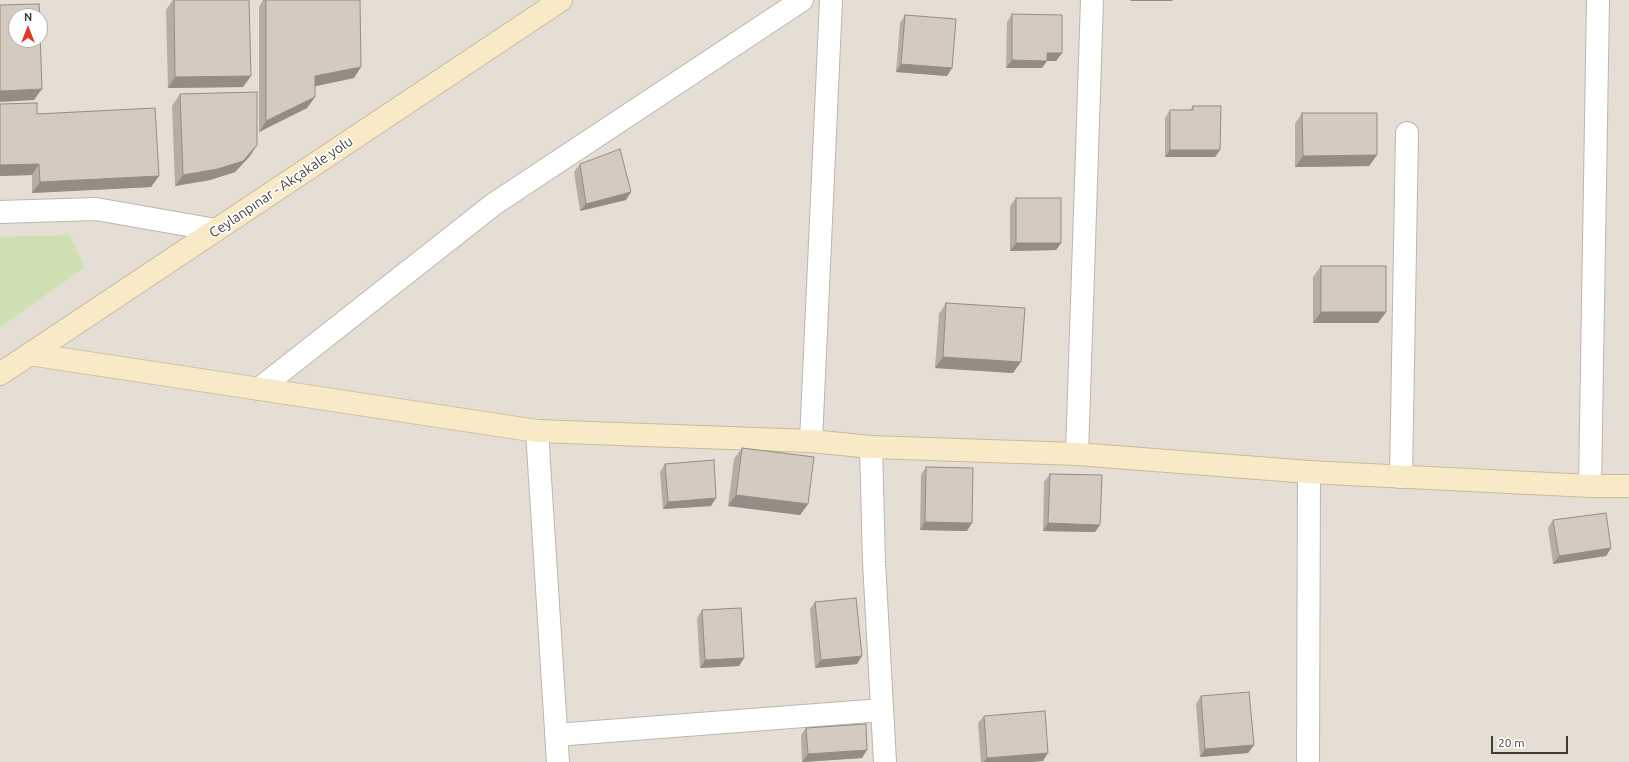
<!DOCTYPE html>
<meta charset="utf-8">
<style>
body{margin:0}
#map{position:relative;width:1629px;height:762px;overflow:hidden;background:#f0ece5;font-family:Ubuntu,sans-serif}
canvas{display:block}
.north{position:absolute;left:8px;top:8px;width:40px;height:40px;box-sizing:border-box;background:#fff;border:1px solid #b3b1ae;border-radius:50%;rotate:0deg;font-size:11px;font-weight:700;line-height:16px;text-align:center;color:#423c35}
.north::after{content:'';display:block;margin:auto;width:14px;height:18px;background:#e2392b;clip-path:polygon(50% 0,100% 100%,50% 72%,0 100%)}
.scale{position:absolute;left:1491px;top:736px;width:77px;height:18px;box-sizing:border-box;border:2px solid #423c35;border-top:0;padding-left:5px;font-size:12px;line-height:14px;white-space:nowrap;color:#423c35;-webkit-text-stroke:3px #fff;paint-order:stroke}
</style>
<div id="map">
<canvas width="1629" height="762"></canvas>
<div class="north">N</div>
<div class="scale">20 m</div>
</div>
<script>
const context = document.querySelector('canvas').getContext('2d');
context.lineJoin = 'round';
function fillPath(path, color) { context.fillStyle = color; context.fill(path, 'evenodd'); }
const poly = rows => new Path2D(rows.map(r => 'M' + r).join(''));
function trace(path, color, width, dash) { context.strokeStyle = color; context.lineWidth = width; context.lineCap = dash ? 'butt' : 'round'; context.setLineDash(dash || []); context.stroke(path); }
function drawText(font, color, halo, rows, align = 'center') {
  context.font = font + ' Ubuntu,sans-serif'; context.lineWidth = 3.5; context.setLineDash([]); context.textBaseline = 'middle'; context.strokeStyle = halo; context.fillStyle = color; for (const [text, x, y, turn = 0] of rows) {
    context.save(); context.translate(x, y); context.rotate((+turn || 0) * Math.PI / 180); context.textAlign = isNaN(turn) ? turn : align; if (halo) context.strokeText(text, 0, 0); context.fillText(text, 0, 0); context.restore();
  }
}
const residential = poly([
 [0,0,1629,0,1629,762,0,762],
 [16,16,40,16,40,40,16,40]
]);
const green = poly([
 [70,235,84,268,0,327,0,237]
]);
const street = poly([
 [0,212,96,209,216,230],
 [259,389,494,204,802,0],
 [537,431,558,762],
 [811,441,831,0],
 [871,447,874,562,885,762],
 [1077,454,1092,0],
 [1401,477,1407,133],
 [1590,486,1598,0],
 [556,735,882,710],
 [1308,762,1309,472]
]);
const secondary = poly([
 [29,354,537,431,811,441,871,447,1077,454,1309,472,1590,486,1629,486],
 [0,374,561,0]
]);
const wall = poly([
 [173,0,249,0,243,87,168,88,166,10],
 [263,0,360,0,354,78,315,86,315,97,307,108,259,132,259,7],
 [1012,14,1062,53,1056,61,1047,61,1042,68,1006,68,1007,22],
 [905,15,952,68,947,76,896,72,900,23],
 [180,94,257,145,250,156,235,172,210,180,175,186,172,106],
 [0,104,37,114,159,176,151,187,32,193,32,175,0,176],
 [1193,106,1220,150,1215,157,1165,157,1165,118,1170,110,1190,110],
 [1302,113,1377,155,1369,166,1295,167,1295,124],
 [580,164,626,200,580,211,574,172],
 [1016,198,1061,243,1056,250,1010,251,1010,206],
 [1321,266,1386,312,1378,323,1313,323,1313,277],
 [946,303,1013,373,935,368,939,314],
 [742,448,808,504,800,515,728,506,734,459],
 [665,464,711,506,663,509,660,472],
 [926,467,967,531,920,530,921,475],
 [1050,474,1095,532,1043,531,1044,482],
 [1553,520,1611,548,1606,556,1553,564,1548,528],
 [815,602,857,664,815,668,810,609],
 [702,610,744,658,739,666,700,668,697,618],
 [1201,696,1254,745,1248,753,1200,757,1196,704],
 [984,716,1043,761,1030,762,981,762,978,723],
 [806,728,862,758,802,762,801,735]
]);
const shadedWall = poly([
 [1131,0,1173,0,1172,1,1130,1],
 [1047,53,1062,53,1056,61,1047,61,1042,68,1006,68,1012,60],
 [901,64,952,68,947,76,896,72],
 [361,67,354,78,307,88,315,76],
 [251,76,243,87,168,88,175,77],
 [42,89,34,100,0,102,0,91],
 [315,97,307,108,259,132,266,121],
 [257,145,250,156,235,172,210,180,175,186,183,175],
 [1170,150,1220,150,1215,157,1165,157],
 [1377,155,1369,166,1295,167,1303,156],
 [39,164,32,175,0,176,0,165],
 [159,176,151,187,32,193,40,182],
 [631,192,626,200,580,211,586,204],
 [1016,243,1061,243,1056,250,1010,251],
 [1321,312,1386,312,1378,323,1313,323],
 [943,357,1021,362,1013,373,935,368],
 [736,495,808,504,800,515,728,506],
 [716,498,711,506,663,509,668,502],
 [925,522,972,523,967,531,920,530],
 [1048,523,1100,525,1095,532,1043,531],
 [1611,548,1606,556,1553,564,1559,556],
 [862,656,857,664,815,668,821,660],
 [744,658,739,666,700,668,705,660],
 [1254,745,1248,753,1200,757,1205,749],
 [867,750,862,758,802,762,808,754],
 [1048,753,1043,761,1030,762,984,762,987,758]
]);
const building = poly([
 [174,0,249,0,251,76,175,77,174,0],
 [266,0,360,0,361,67,315,76,315,97,266,121,266,0],
 [39,4,40,16,16,16,16,40,40,40,40,31,42,89,0,91,0,5,39,4],
 [1012,14,1062,15,1062,53,1047,53,1047,61,1012,60,1012,14],
 [905,15,956,19,952,68,901,64,905,15],
 [257,92,257,145,243,161,218,169,183,175,180,94,257,92],
 [37,103,37,114,155,108,159,176,40,182,39,164,0,165,0,104,37,103],
 [1193,106,1221,106,1220,150,1170,150,1170,110,1193,110,1193,106],
 [1302,113,1377,113,1377,155,1303,156,1302,113],
 [620,149,631,192,586,204,580,164,620,149],
 [1016,198,1061,198,1061,243,1016,243,1016,198],
 [1321,266,1386,266,1386,312,1321,312,1321,266],
 [946,303,1025,308,1021,362,943,357,946,303],
 [742,448,814,457,808,504,736,495,742,448],
 [714,460,716,498,668,502,665,464,714,460],
 [926,467,973,468,972,523,925,522,926,467],
 [1050,474,1102,475,1100,525,1048,523,1050,474],
 [1606,513,1611,548,1559,556,1553,520,1606,513],
 [856,598,862,656,821,660,815,602,856,598],
 [741,608,744,658,705,660,702,610,741,608],
 [1249,692,1254,745,1205,749,1201,696,1249,692],
 [1045,711,1048,753,987,758,984,716,1045,711],
 [866,724,867,750,808,754,806,728,866,724]
]);
const streetNames = [
 ["Ceylanpınar - Akçakale yolu",281,187,-34]
];
fillPath(residential, '#e4ded4');
fillPath(green, '#cfe1b2');
trace(street, '#beb6ac', 24);
trace(secondary, '#cbbb99', 24);
trace(street, '#fff', 22);
trace(secondary, '#f8e9c7', 22);
fillPath(wall, '#b6aea4');
fillPath(shadedWall, '#948d86');
fillPath(building, '#d4cabf');
trace(building, '#948d86', 1);
drawText('14px', '#423c35', '#fff', streetNames);
</script>
